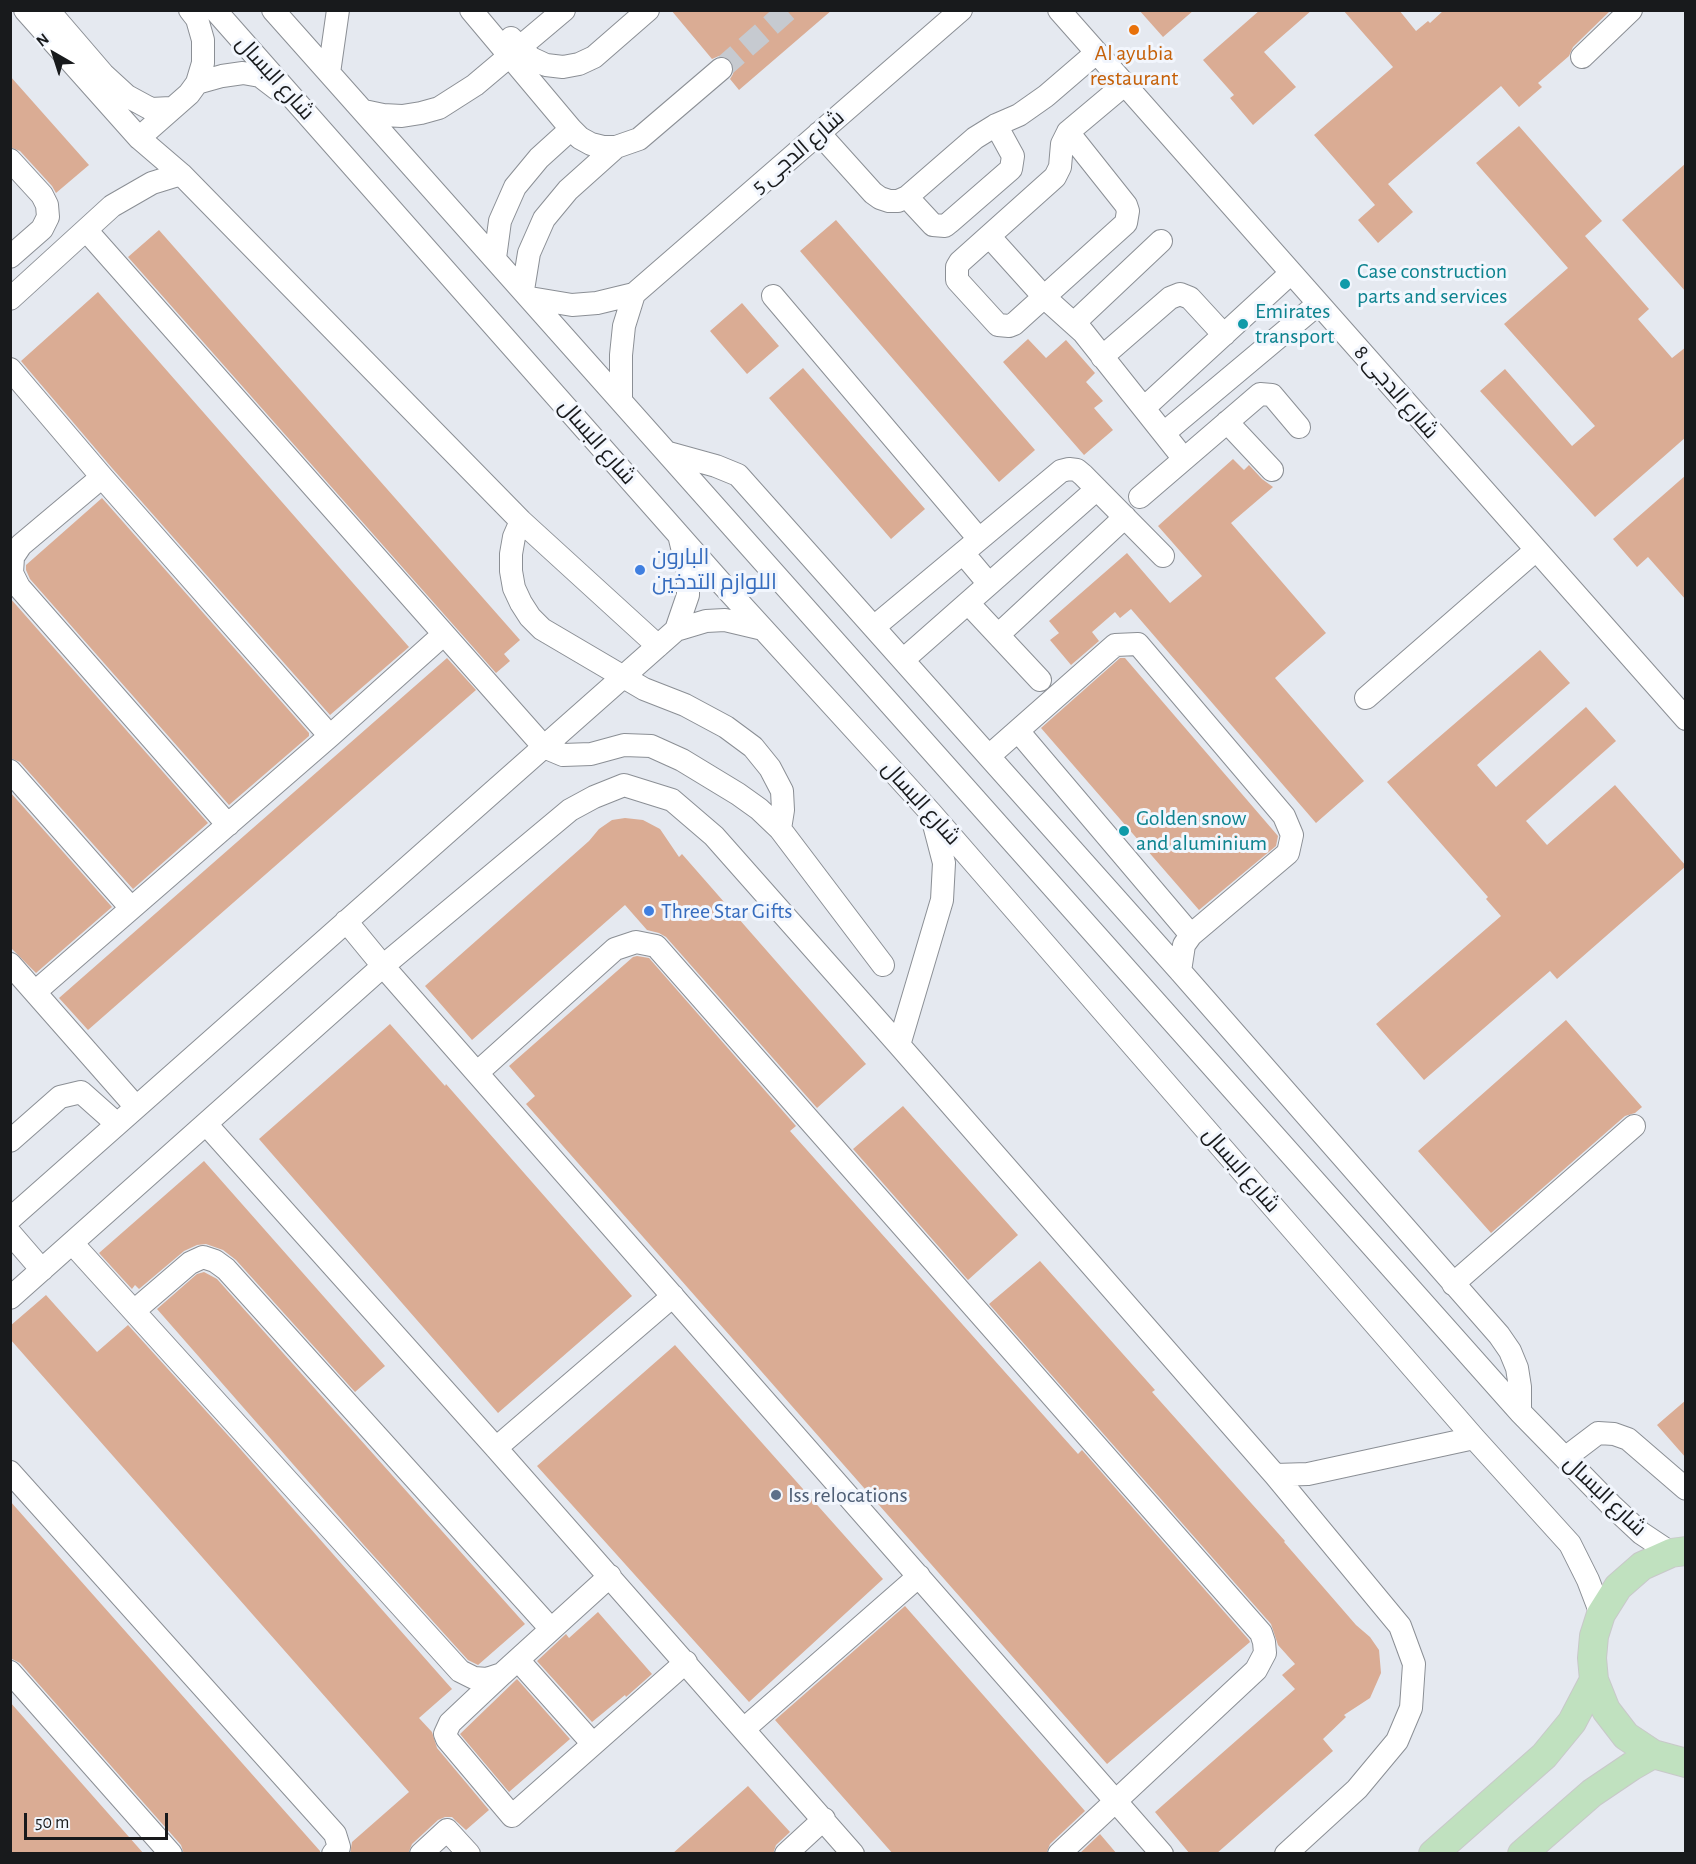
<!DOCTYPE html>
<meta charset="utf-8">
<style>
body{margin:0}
#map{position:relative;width:1696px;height:1864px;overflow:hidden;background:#e5e9f0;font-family:"Alegreya Sans",sans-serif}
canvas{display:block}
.frame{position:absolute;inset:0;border:12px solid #181a1c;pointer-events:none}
.north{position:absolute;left:24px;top:24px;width:60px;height:60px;-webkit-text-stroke:4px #f2f6fd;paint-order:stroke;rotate:321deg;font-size:16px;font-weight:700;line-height:24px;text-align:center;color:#181a1c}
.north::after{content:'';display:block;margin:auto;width:21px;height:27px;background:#181a1c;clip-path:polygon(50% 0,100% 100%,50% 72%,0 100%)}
.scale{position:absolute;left:24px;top:1813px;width:144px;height:27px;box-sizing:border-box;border:3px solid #181a1c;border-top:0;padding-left:8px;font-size:18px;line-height:21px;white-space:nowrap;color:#181a1c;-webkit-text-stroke:4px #f2f6fd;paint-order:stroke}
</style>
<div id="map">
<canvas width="1696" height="1864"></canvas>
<div class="frame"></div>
<div class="north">N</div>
<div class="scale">50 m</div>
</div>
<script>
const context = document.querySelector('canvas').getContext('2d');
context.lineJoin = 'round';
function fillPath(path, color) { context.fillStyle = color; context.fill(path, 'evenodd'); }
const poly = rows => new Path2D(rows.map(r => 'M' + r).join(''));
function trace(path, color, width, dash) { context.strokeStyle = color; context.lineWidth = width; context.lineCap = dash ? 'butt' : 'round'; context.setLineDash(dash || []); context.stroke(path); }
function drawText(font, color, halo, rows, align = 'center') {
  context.font = font + ' "Alegreya Sans",Cairo,sans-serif'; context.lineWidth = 6; context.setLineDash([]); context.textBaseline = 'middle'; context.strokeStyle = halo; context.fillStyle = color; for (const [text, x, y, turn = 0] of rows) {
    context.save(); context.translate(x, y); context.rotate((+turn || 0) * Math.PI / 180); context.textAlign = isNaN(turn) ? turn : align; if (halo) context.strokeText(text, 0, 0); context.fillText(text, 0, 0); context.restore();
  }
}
const building = poly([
 [671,10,832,10,739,90,730,79,733,74,734,67,731,60,726,57,719,56,712,59],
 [1139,10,1194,10,1163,37],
 [1260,10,1312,10,1264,52,1296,87,1253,125,1230,98,1234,95,1203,60],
 [1343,10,1399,10,1416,31,1428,21,1430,23,1444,10,1611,10,1573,47,1569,56,1538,83,1542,87,1519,107,1501,86,1388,184,1413,212,1378,243,1358,220,1375,205,1314,135,1393,67],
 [10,76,89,165,56,193,52,186,20,151,10,147],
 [1519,126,1602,221,1585,236,1649,309,1638,319,1672,358,1686,347,1686,437,1595,517,1480,391,1505,369,1572,446,1595,426,1504,324,1568,268,1476,163],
 [1686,163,1686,292,1622,220],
 [836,220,1035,450,999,482,800,251],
 [159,230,520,640,504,654,510,661,496,673,128,257],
 [98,292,409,647,330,715,112,468,21,361],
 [742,303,779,346,747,374,710,331],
 [1028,339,1046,358,1066,340,1095,373,1086,382,1103,401,1094,408,1113,430,1084,455,1003,362],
 [803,368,925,509,891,539,769,398],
 [1233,459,1244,470,1249,465,1262,479,1273,487,1231,523,1326,633,1275,678,1364,781,1316,823,1131,609,1120,618,1115,612,1092,632,1099,641,1071,665,1050,640,1059,633,1049,621,1127,553,1170,603,1202,576,1158,526],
 [1686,475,1686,600,1648,557,1637,567,1613,539],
 [102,498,309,733,309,736,229,805,30,579,26,570,26,565],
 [10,598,208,823,133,889,20,762,10,758],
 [1540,650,1570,683,1477,765,1496,787,1586,707,1616,741,1526,821,1547,845,1615,785,1686,866,1557,979,1550,971,1424,1080,1376,1024,1501,916,1486,899,1488,897,1387,782],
 [447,658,476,690,88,1030,59,998],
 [1120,658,1125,658,1278,836,1276,846,1199,910,1041,728],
 [10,792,112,907,36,973,10,947],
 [625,818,643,820,660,829,679,857,682,854,866,1064,817,1108,666,937,659,933,647,930,625,905,472,1040,425,986,589,841,599,829,612,820],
 [637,956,649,958,796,1126,790,1131,1078,1454,1082,1450,1249,1640,1250,1642,1107,1764,526,1104,535,1096,509,1066,633,957],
 [1566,1020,1642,1107,1635,1113,1625,1116,1491,1233,1418,1151],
 [390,1024,445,1086,446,1084,632,1296,498,1413,259,1139],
 [903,1106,1018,1235,968,1280,853,1149],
 [204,1161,385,1366,355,1392,236,1260,223,1250,206,1244,197,1245,184,1251,139,1289,135,1285,132,1289,99,1253],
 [1040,1261,1155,1390,1152,1392,1285,1541,1284,1542,1356,1625,1370,1637,1379,1650,1381,1673,1370,1698,1344,1715,1346,1717,1323,1739,1333,1751,1216,1854,1190,1854,1155,1812,1295,1689,1282,1675,1295,1664,1278,1645,1271,1624,989,1304],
 [204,1272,217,1279,525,1624,478,1665,468,1660,363,1544,157,1309,197,1274],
 [46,1295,97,1352,128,1325,235,1443,452,1689,419,1718,432,1732,437,1748,489,1810,466,1830,456,1821,452,1817,445,1817,438,1820,412,1844,408,1854,350,1854,352,1842,409,1792,10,1339,10,1326],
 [675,1345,883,1579,749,1702,537,1466],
 [1686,1400,1686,1458,1657,1425],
 [10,1501,320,1851,320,1854,184,1854,181,1845,20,1663,12,1659],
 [905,1606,1085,1811,1050,1844,1046,1854,893,1854,775,1720],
 [598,1612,652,1674,626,1697,625,1695,592,1722,537,1661,566,1634,569,1638],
 [517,1679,570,1739,509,1792,460,1734],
 [10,1702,144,1854,10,1854],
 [748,1786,790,1832,776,1845,773,1854,672,1854],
 [1100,1834,1117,1854,1079,1854]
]);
const minorTunnel = poly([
 [721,69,788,10]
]);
const minor = poly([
 [25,10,139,138,181,174,521,521,658,646],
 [48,10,103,74,127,96,151,109,171,108],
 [215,10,723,585,931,813,1474,1438,1570,1544,1588,1580,1601,1614],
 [273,10,1520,1412,1611,1505,1641,1533,1671,1553],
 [471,10,571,129,580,138,591,144,603,147,616,147,639,139,721,69],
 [1059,10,1686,719],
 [511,38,531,58,546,65,563,67,579,64,594,57,648,10],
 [1582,57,1631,10],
 [329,73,338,10],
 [197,83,222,76,243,73,260,76,277,89],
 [364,111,383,115,402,116,421,113,439,108,475,85,564,10],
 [1068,132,1126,205,1128,211,1126,223,1014,324,1009,326,998,325,957,280,957,267,960,262,1055,177,1060,167,1062,144,1068,132],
 [1068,132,1124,85],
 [819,133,873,193,880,198,889,201,898,201,907,197,975,138,996,125,1019,115,1046,96,1096,53],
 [139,138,189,94,197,83,203,63,203,40,197,19,190,10],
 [10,160,42,195,47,205,48,217,42,229,10,257],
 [907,197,933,225,945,226,950,222,1011,169,1013,156,996,125],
 [86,230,544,747,563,755,591,754,624,745,651,746,682,760,738,794,759,809,780,829,883,965],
 [989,236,1044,297,1083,332,1184,459],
 [495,258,500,221,515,187,539,158,571,129],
 [523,290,529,253,544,219,568,190,616,147],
 [773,296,979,539],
 [530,298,572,305,597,303,634,294,961,10],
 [10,299,112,206,152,183,181,174],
 [1074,323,1161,241],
 [1102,357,1170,298,1180,294,1190,298,1224,335],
 [10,369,102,477,330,736],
 [621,399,621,355,624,326,634,294],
 [1144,408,1291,273],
 [1227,422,1272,470],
 [1164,433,1318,304],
 [669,453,716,466,738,475,1180,971,1499,1335,1510,1351,1517,1368,1520,1387,1520,1412],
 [102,477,21,545,13,557,12,573,19,587,228,825],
 [1140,497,1260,394,1272,395,1299,427],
 [521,521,514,537,511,554,511,571,514,588,521,603,530,617,542,629,644,689,685,705,726,727,753,747,770,768,782,791,783,810,780,829],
 [963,553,989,584],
 [968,603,1040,680],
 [874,627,1061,471,1069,469,1077,470,1083,475,1163,556],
 [676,630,688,595,688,572,680,539],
 [998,635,1125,517],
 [903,660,1097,489],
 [1366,698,1536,550],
 [1018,731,1191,935],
 [989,756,1115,645,1138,644,1284,816,1292,835,1288,853,1191,935,1184,945,1180,971],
 [10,771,131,908],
 [346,921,383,966,1162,1854],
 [10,964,136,1107],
 [35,992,330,736,444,634],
 [899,1045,942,900,944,863,932,817],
 [478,1072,615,949,636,942,656,946,1261,1633,1264,1642,1265,1653,1256,1670,1059,1854],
 [206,1124,496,1448,853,1854],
 [10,1141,60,1097,81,1092,117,1124],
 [10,1219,676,630,706,621,725,620,763,629],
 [10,1233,42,1270],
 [72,1243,460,1671,474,1678,487,1679,502,1674,610,1576],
 [1453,1284,1634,1126],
 [10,1298,383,966,570,810,594,797,624,785,672,800,714,836,899,1045,1275,1475,1400,1626,1414,1664,1411,1708,1397,1741,1357,1789,1286,1854],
 [134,1311,190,1263,203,1257,215,1261,226,1269,551,1629],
 [496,1448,673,1296],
 [1565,1458,1598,1433,1614,1434,1628,1439,1686,1489],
 [10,1472,335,1834,339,1847,333,1854],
 [1275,1475,1308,1474,1474,1438],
 [518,1660,593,1744],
 [10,1672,171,1854],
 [502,1674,450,1723,445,1734,447,1739,512,1816,686,1662],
 [744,1729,919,1576],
 [421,1854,447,1830,469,1854],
 [786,1854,824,1819]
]);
const major = poly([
 [1686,1551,1671,1553,1642,1566,1618,1587,1601,1614,1594,1636,1592,1658,1594,1680,1606,1710,1626,1736,1653,1754,1686,1763],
 [1433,1854,1544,1756,1572,1722,1594,1680],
 [1522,1854,1592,1793,1632,1766,1653,1754]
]);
const markers = [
 [1134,30,6,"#e8710a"],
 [1345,284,6,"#0f9aa8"],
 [1243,324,6,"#0f9aa8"],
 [640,570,6,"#3f7fe0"],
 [1124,831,6,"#0f9aa8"],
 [649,911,6,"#3f7fe0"],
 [776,1495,6,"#5c6f8a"]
];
const foodNames = [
 ["Al ayubia",1134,53],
 ["restaurant",1134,78]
];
const streetNames = [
 ["شارع البسال",275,78,48],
 ["شارع الدجى 5",798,152,-41],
 ["شارع الدجى 8",1396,392,49],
 ["شارع البسال",597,442,49],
 ["شارع البسال",921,803,48],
 ["شارع البسال",1241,1170,49],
 ["شارع البسال",1605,1496,44]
];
const cultureNames = [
 ["Case construction",1357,271],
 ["parts and services",1357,296],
 ["Emirates",1255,311],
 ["transport",1255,336],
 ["Golden snow",1136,818],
 ["and aluminium",1136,843]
];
const shopNames = [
 ["البارون",652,557],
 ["اللوازم التدخين",652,582],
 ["Three Star Gifts",661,911]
];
const serviceNames = [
 ["Iss relocations",788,1495]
];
fillPath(building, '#daac94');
trace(minorTunnel, '#c6cad0', 22, [22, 11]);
trace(minor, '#8b8f95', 24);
trace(major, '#c8c8c9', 30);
trace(minor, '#fff', 22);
trace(major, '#c0e1bf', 28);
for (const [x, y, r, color] of markers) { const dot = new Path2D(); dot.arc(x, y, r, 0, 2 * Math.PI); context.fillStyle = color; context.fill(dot); trace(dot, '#f2f6fd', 2); }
drawText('22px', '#c56008', '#f2f6fd', foodNames);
drawText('22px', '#181a1c', '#f2f6fd', streetNames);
drawText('22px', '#0d838f', '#f2f6fd', cultureNames, 'left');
drawText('22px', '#366cbe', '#f2f6fd', shopNames, 'left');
drawText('22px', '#4e5e75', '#f2f6fd', serviceNames, 'left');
</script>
